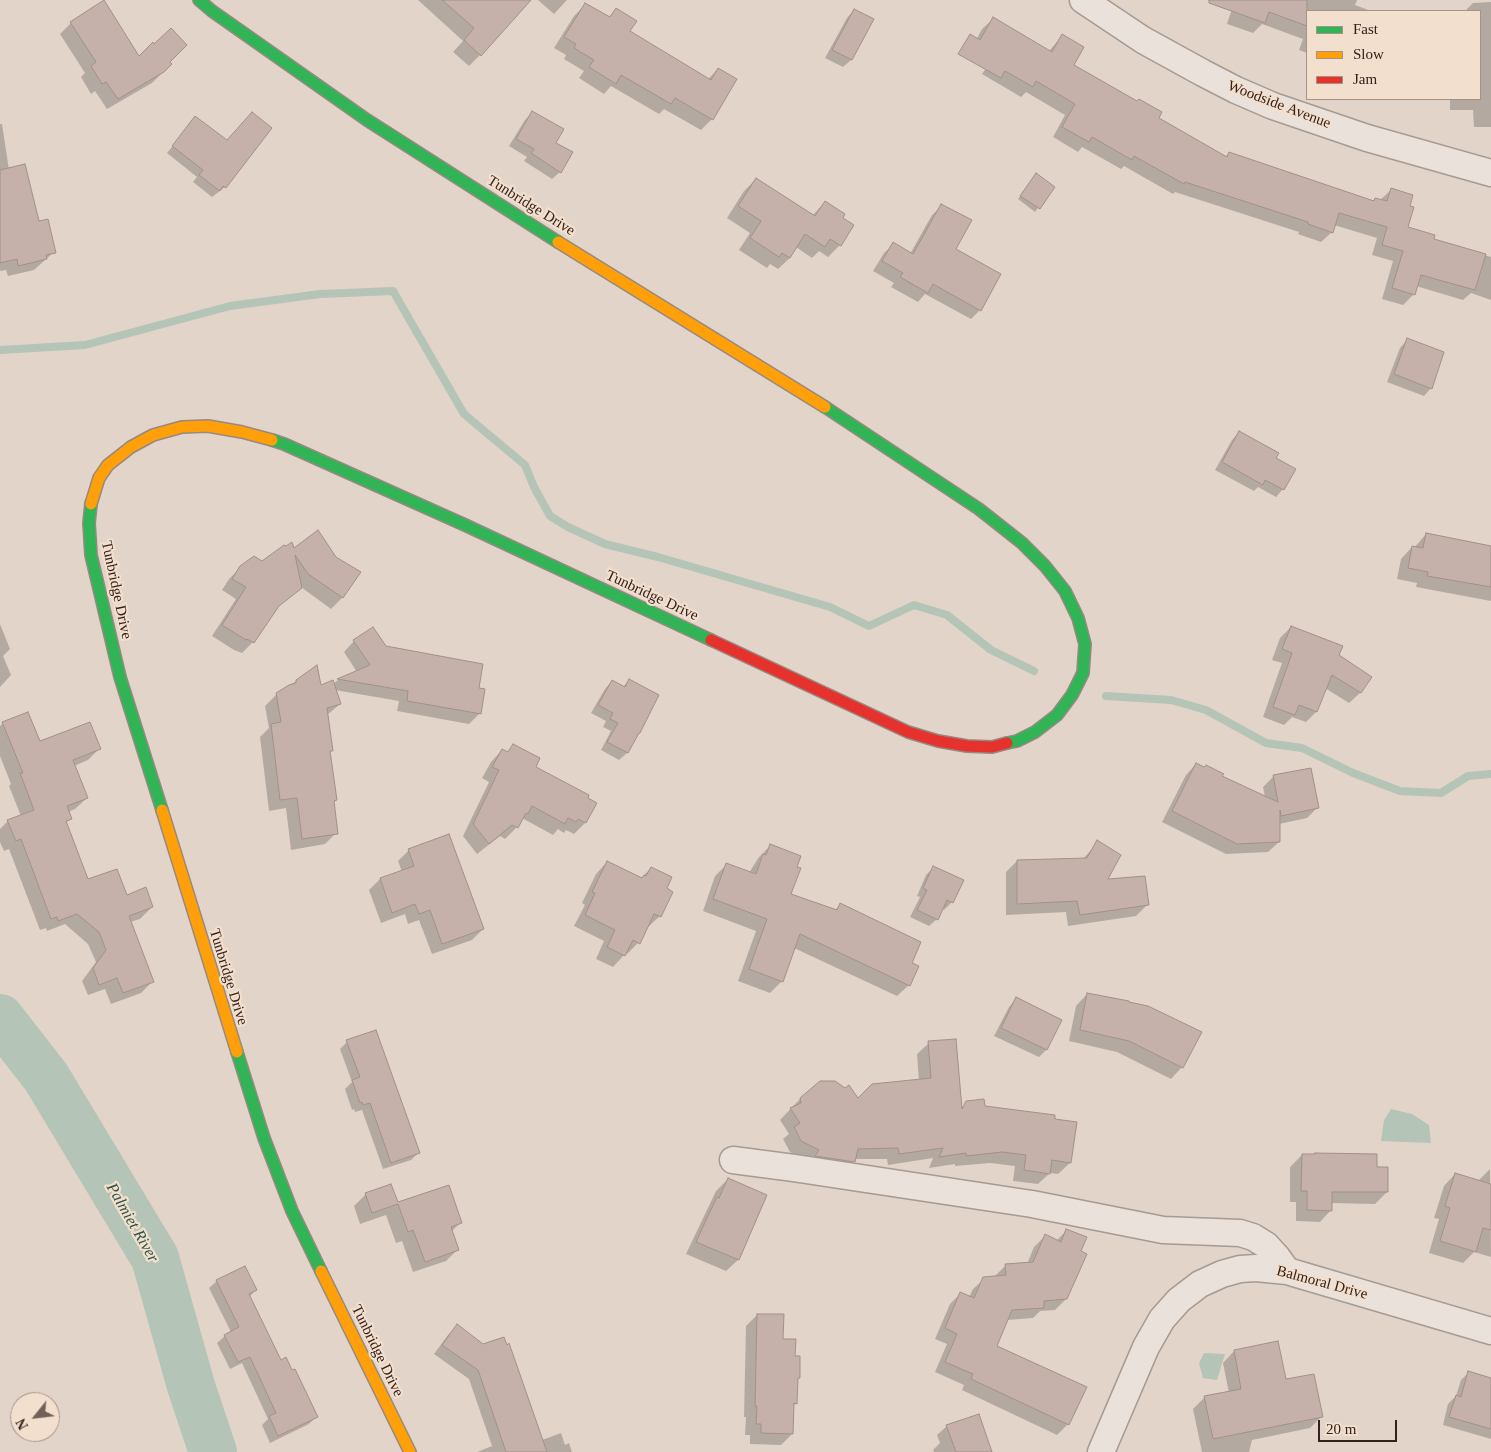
<!DOCTYPE html>
<style>
body{margin:0}
#map{position:relative;width:1491px;height:1452px;overflow:hidden;background:#e2d4c8;font-family:"Times New Roman",serif}
canvas{display:block}
.legend{position:absolute;left:1306px;top:10px;width:175px;height:90px;box-sizing:border-box;background:#f3dfcd;border:1px solid #a69386;margin:0;padding:6px 9px;list-style:none;font-size:15px;color:#33211b}
.legend li{display:flex;align-items:center;gap:10px;height:25px}
.legend b{width:25px;border:1px solid #a69386}
.north{position:absolute;left:10px;top:1392px;width:50px;height:50px;box-sizing:border-box;background:#f3dfcd;border:1px solid #a69386;border-radius:50%;rotate:241deg;font-size:14px;font-weight:700;line-height:20px;text-align:center;color:#33211b}
.north::after{content:'';display:block;margin:auto;width:18px;height:22px;background:#706058;clip-path:polygon(50% 0,100% 100%,50% 72%,0 100%)}
.scale{position:absolute;left:1318px;top:1420px;width:79px;height:22px;box-sizing:border-box;border:2px solid #33211b;border-top:0;padding-left:6px;font-size:15px;line-height:18px;white-space:nowrap;color:#33211b;-webkit-text-stroke:4px #f3dfcd;paint-order:stroke}
</style>
<div id="map">
<canvas width="1491" height="1452"></canvas>
<ul class="legend">
<li><b style="height:6px;background:#30b455"></b>Fast</li>
<li><b style="height:6px;background:#ff9f0a"></b>Slow</li>
<li><b style="height:6px;background:#e5322d"></b>Jam</li>
</ul>
<div class="north">N</div>
<div class="scale">20 m</div>
</div>
<script>
const context = document.querySelector('canvas').getContext('2d');
context.lineJoin = 'round';
function fillPath(path, color) { context.fillStyle = color; context.fill(path, 'evenodd'); }
const poly = rows => new Path2D(rows.map(r => 'M' + r).join(''));
function trace(path, color, width, dash) { context.strokeStyle = color; context.lineWidth = width; context.lineCap = dash ? 'butt' : 'round'; context.setLineDash(dash || []); context.stroke(path); }
function drawText(font, color, halo, rows, align = 'center') {
  context.font = font + ' "Times New Roman",serif'; context.lineWidth = 4.5; context.setLineDash([]); context.textBaseline = 'middle'; context.strokeStyle = halo; context.fillStyle = color; for (const [text, x, y, turn = 0] of rows) {
    context.save(); context.translate(x, y); context.rotate((+turn || 0) * Math.PI / 180); context.textAlign = isNaN(turn) ? turn : align; if (halo) context.strokeText(text, 0, 0); context.fillText(text, 0, 0); context.restore();
  }
}
const water = poly([
 [1391,1109,1412,1114,1429,1125,1431,1143,1381,1141,1384,1120],
 [1204,1353,1225,1354,1217,1380,1203,1378,1199,1363]
]);
const shadow = poly([
 [418,0,501,0,480,55,469,66,453,52,463,41],
 [538,0,567,0,554,14],
 [1235,0,1357,0,1355,5,1371,11,1307,11,1307,53,1299,50,1303,39,1262,24,1253,33,1227,24],
 [1491,2,1491,127,1474,127,1473,110,1450,110,1450,99,1480,99,1480,11,1443,11,1465,11,1473,3],
 [585,5,608,18,616,10,629,32,708,79,718,69,712,119,701,130,664,109,659,114,611,86,604,94,579,78,584,71,564,59,566,55,554,48,574,16],
 [854,10,872,20,851,60,843,67,825,58,847,18],
 [993,19,1049,51,1062,36,1072,66,1157,119,1225,157,1229,153,1373,202,1376,199,1380,200,1391,190,1406,228,1432,240,1491,257,1491,300,1471,293,1463,300,1416,286,1414,294,1403,305,1382,299,1393,261,1372,255,1377,238,1334,225,1332,232,1321,242,1298,234,1299,232,1175,192,1173,194,1124,166,1121,169,1082,147,1078,152,1053,137,1065,115,1026,92,1021,97,982,74,988,65,969,53,982,29],
 [71,23,139,58,169,62,171,64,152,83,107,109,95,91,91,94,81,77,85,73,60,34],
 [533,112,555,143,560,172,552,179,524,161,527,157,509,146,525,120],
 [195,118,227,142,225,187,212,197,193,182,197,177,167,153],
 [0,124,2,124,9,170,54,252,34,270,8,276,6,270,0,271],
 [1033,178,1053,187,1035,212,1018,199],
 [756,179,812,216,825,202,841,218,840,245,828,257,819,251,812,258,796,247,790,258,778,269,770,264,767,268,739,250,750,233,727,218,744,191],
 [942,206,955,250,980,310,971,319,925,294,918,302,891,287,894,283,873,271,884,253,894,244,910,254,932,215],
 [1407,340,1431,388,1424,396,1387,382,1400,348],
 [1239,432,1274,458,1283,489,1276,497,1258,487,1254,491,1215,470,1232,440],
 [1426,534,1491,547,1491,601,1416,587,1417,583,1397,579,1401,559,1412,547,1414,548],
 [293,550,335,558,359,573,342,598,331,609,301,587,274,610,253,642,242,653,234,650,212,636,236,599,222,590,229,579,241,567,262,562],
 [0,624,10,649,3,656,11,675,0,687],
 [1291,627,1338,655,1370,677,1360,693,1349,703,1325,688,1316,712,1306,722,1292,717,1284,725,1263,717,1282,663,1272,660,1280,638],
 [373,628,385,647,478,689,480,713,469,724,397,711,399,701,335,690,340,704,327,715,331,750,329,752,336,800,333,803,336,833,325,844,291,850,286,808,269,811,260,737,269,728,265,706,277,694,296,681,320,687,333,684,338,680,357,672,344,652,354,641],
 [629,680,635,736,627,753,619,760,601,750,611,731,603,727,606,721,591,713,605,689,612,681,623,687],
 [3,723,39,743,99,749,88,760,74,766,87,798,75,809,68,812,71,818,66,823,87,881,152,907,140,919,130,922,152,982,141,993,111,1004,105,989,88,995,82,981,96,962,88,944,65,924,47,931,46,928,40,930,9,849,4,851,0,842,0,829,8,821,21,816,9,786,11,784,0,756,0,726],
 [513,746,585,823,574,834,566,830,564,833,558,829,553,835,522,818,517,827,505,839,500,836,477,854,463,836,489,782,482,778,491,762,502,750,506,753],
 [1196,764,1265,797,1263,787,1274,776,1317,808,1307,818,1279,824,1279,842,1268,852,1226,854,1162,822,1186,775],
 [1098,842,1106,881,1148,904,1136,916,1068,926,1066,912,1006,915,1006,872,1017,861,1083,859],
 [770,846,789,895,834,911,840,905,909,985,897,996,794,948,782,981,770,993,738,981,756,931,703,911,715,876,726,865,749,873,759,857],
 [409,850,483,929,472,940,432,954,419,920,408,924,405,914,381,923,369,890,380,879,402,872,398,861],
 [607,862,640,879,651,868,665,889,660,916,648,927,646,927,638,943,627,954,625,954,613,967,596,959,604,941,574,926,585,905,582,903,596,874],
 [934,867,952,902,944,910,942,908,937,919,929,926,910,917,920,897,917,896,926,875],
 [1087,994,1182,1067,1171,1079,1117,1052,1069,1041,1076,1006],
 [1016,999,1060,1020,1046,1050,1039,1057,994,1036,1009,1007],
 [347,1042,419,1152,411,1160,383,1169,362,1110,355,1112,354,1109,352,1110,345,1089,352,1082,340,1049],
 [929,1043,961,1108,967,1103,983,1107,1070,1163,1058,1174,1050,1173,1038,1184,1013,1181,1015,1166,990,1163,955,1166,955,1164,929,1168,933,1158,888,1165,887,1159,855,1159,843,1173,809,1161,790,1152,783,1139,789,1134,780,1120,800,1099,857,1100,919,1081,917,1054],
 [1302,1155,1376,1168,1387,1192,1375,1204,1331,1203,1331,1210,1320,1222,1296,1221,1296,1202,1290,1202,1290,1167],
 [1490,1169,1491,1257,1474,1252,1463,1263,1429,1253,1439,1219,1434,1218,1444,1186,1455,1174,1478,1181],
 [728,1179,765,1196,738,1260,726,1271,686,1254,716,1191],
 [448,1186,460,1223,451,1232,457,1250,446,1261,413,1272,402,1241,396,1243,386,1215,360,1224,354,1206,366,1194,397,1204],
 [1067,1230,1079,1251,1066,1299,1055,1310,1040,1311,1033,1318,1007,1320,995,1347,1068,1424,1057,1435,962,1390,964,1385,935,1372,947,1344,935,1339,950,1304,960,1294,969,1297,973,1289,984,1279,995,1276,1005,1266,1027,1264,1034,1247,1045,1236,1056,1241],
 [217,1281,256,1290,249,1297,280,1361,316,1417,309,1424,270,1443,262,1425,268,1419,242,1363,230,1369,217,1343,225,1336,231,1332,209,1288],
 [757,1315,782,1340,794,1357,797,1379,796,1403,792,1407,792,1434,781,1445,750,1444,750,1435,745,1435,746,1417,744,1417,746,1326],
 [457,1326,542,1440,561,1433,565,1445,569,1443,572,1452,477,1452,492,1446,469,1379,434,1354,448,1335],
 [1277,1343,1285,1381,1322,1416,1310,1428,1252,1440,1249,1452,1202,1452,1193,1409,1205,1397,1229,1393,1223,1363,1234,1351],
 [1468,1373,1491,1379,1491,1439,1443,1425,1448,1404,1456,1396,1461,1380],
 [947,1426,990,1452,934,1452,933,1450,940,1443,937,1435]
]);
const stream = poly([
 [0,350,85,345,230,306,320,294,393,291,464,414,525,465,534,487,550,516,568,527,605,544,658,557,830,607,869,626,914,605,947,615,991,650,1034,671],
 [1106,696,1171,700,1206,710,1266,743,1302,748,1353,773,1400,791,1441,793,1468,776,1491,774]
]);
const river = poly([
 [0,1018,46,1077,155,1258,191,1386,213,1452]
]);
const building = poly([
 [104,0,139,56,153,42,154,44,171,28,187,45,170,62,172,64,164,72,118,99,106,82,102,84,91,66,96,62,70,22,104,0],
 [442,0,531,0,481,56,464,40,474,28,442,0],
 [1209,0,1307,0,1307,26,1269,12,1265,23,1209,3,1209,0],
 [585,3,610,17,616,8,637,21,630,31,711,80,718,68,737,79,713,120,675,98,671,104,621,75,616,84,589,67,594,60,574,48,576,44,564,37,585,3],
 [854,9,874,19,852,60,832,50,854,9],
 [993,17,1052,52,1062,34,1084,47,1074,65,1137,101,1139,99,1162,112,1159,118,1227,157,1229,152,1374,201,1375,198,1387,201,1391,188,1413,195,1410,206,1414,207,1408,227,1435,235,1434,239,1486,254,1475,290,1421,275,1415,295,1392,288,1403,251,1382,245,1387,227,1339,213,1333,233,1308,224,1308,222,1185,182,1184,184,1134,156,1132,160,1092,137,1089,142,1062,127,1075,104,1036,81,1033,87,1005,71,1001,78,958,54,970,34,980,40,993,17],
 [532,111,564,129,556,143,573,152,561,173,531,153,534,149,516,139,532,111],
 [252,112,272,128,226,188,223,186,220,191,199,175,203,170,172,146,195,116,227,140,252,112],
 [25,164,39,221,48,219,56,253,46,255,47,259,18,266,17,259,0,263,0,170,25,164],
 [1036,173,1055,187,1040,209,1020,196,1036,173],
 [756,178,815,216,825,201,845,214,843,218,854,225,841,246,830,239,825,247,805,234,790,258,782,253,779,257,750,238,761,221,738,206,756,178],
 [941,204,972,220,956,249,1001,274,981,311,933,284,928,293,900,277,903,273,882,261,893,242,913,254,941,204],
 [1407,338,1444,352,1432,389,1394,374,1407,338],
 [1239,431,1279,453,1276,458,1296,469,1284,490,1265,480,1263,485,1222,462,1239,431],
 [318,530,336,557,361,572,343,598,308,574,295,555,302,588,279,606,254,643,247,639,246,640,222,625,246,587,232,579,240,566,254,556,262,561,284,545,286,546,292,542,294,548,318,530],
 [1426,533,1491,546,1491,587,1427,576,1428,572,1408,568,1412,546,1423,548,1426,533],
 [1291,626,1343,646,1339,655,1372,677,1361,693,1332,675,1317,712,1299,705,1295,715,1273,707,1292,653,1282,649,1291,626],
 [373,627,386,646,483,664,479,688,485,689,481,714,407,701,408,691,337,679,370,665,353,640,373,627],
 [317,665,321,685,333,680,341,704,327,708,333,751,330,751,337,800,334,801,338,834,302,839,297,798,280,800,271,724,281,722,276,693,289,685,296,683,296,680,317,665],
 [629,679,659,695,640,733,639,733,628,753,607,742,618,723,610,719,613,713,598,705,612,680,625,687,629,679],
 [28,712,40,741,90,722,101,749,73,760,88,798,67,806,72,819,66,821,88,879,117,869,127,895,146,887,153,907,129,916,154,982,123,993,117,978,99,985,93,968,106,950,99,932,77,914,58,921,57,917,51,919,21,839,16,841,7,820,34,810,20,773,23,773,2,722,28,712],
 [513,744,540,758,536,767,589,795,588,798,597,803,586,823,578,819,576,822,568,818,565,824,532,806,528,814,526,813,518,828,512,825,489,844,473,824,499,770,492,767,502,749,508,752,513,744],
 [1196,763,1204,767,1206,765,1224,774,1222,776,1278,802,1273,775,1311,768,1319,808,1281,816,1280,810,1280,842,1237,844,1172,811,1196,763],
 [449,834,484,929,442,944,430,910,419,914,415,904,392,913,380,878,414,866,408,849,449,834],
 [1097,840,1121,855,1108,879,1145,876,1149,905,1080,915,1077,901,1017,904,1017,860,1087,858,1097,840],
 [770,844,801,856,797,867,801,868,791,894,837,910,840,903,921,942,912,963,919,966,910,986,800,934,783,982,749,969,767,919,713,899,726,863,756,874,763,854,766,855,770,844],
 [607,861,642,878,644,875,646,876,651,867,672,877,667,888,673,892,661,917,654,914,640,944,633,940,625,956,607,947,615,930,585,915,595,893,592,892,607,861],
 [933,866,964,880,953,903,947,900,938,920,917,910,927,890,923,888,933,866],
 [1087,993,1129,1001,1129,1002,1148,1006,1202,1032,1183,1068,1129,1041,1080,1030,1087,993],
 [1016,997,1062,1020,1047,1050,1001,1028,1016,997],
 [376,1030,420,1153,391,1163,370,1103,363,1105,362,1102,360,1103,352,1080,360,1077,346,1040,376,1030],
 [956,1039,962,1109,966,1101,984,1099,985,1106,1055,1115,1055,1119,1077,1122,1071,1163,1052,1160,1050,1174,1024,1170,1026,1155,1002,1152,966,1156,966,1153,939,1157,943,1148,899,1154,898,1148,858,1149,855,1162,815,1156,819,1150,801,1141,794,1127,800,1123,790,1108,801,1103,800,1098,820,1081,835,1081,845,1088,849,1085,858,1098,872,1084,931,1078,928,1041,956,1039],
 [1315,1153,1377,1154,1377,1167,1388,1167,1388,1192,1332,1192,1332,1211,1307,1210,1307,1191,1301,1191,1302,1154,1315,1154,1315,1153],
 [1455,1173,1491,1184,1491,1230,1483,1228,1476,1252,1440,1241,1450,1208,1445,1206,1455,1173],
 [728,1178,767,1195,739,1260,696,1242,707,1218,717,1197,719,1198,728,1178],
 [391,1184,398,1202,449,1185,462,1223,451,1227,459,1250,425,1262,413,1230,408,1232,398,1204,372,1213,365,1193,391,1184],
 [1066,1229,1087,1237,1081,1251,1087,1254,1067,1299,1044,1301,1044,1308,1012,1310,997,1346,1087,1387,1069,1425,971,1379,973,1374,945,1362,957,1334,945,1328,960,1292,974,1298,983,1277,1006,1275,1005,1264,1033,1262,1045,1234,1061,1242,1066,1229],
 [245,1266,257,1290,249,1294,281,1360,286,1357,292,1370,295,1369,318,1417,278,1436,269,1416,276,1413,250,1357,238,1362,224,1335,239,1327,216,1280,245,1266],
 [757,1314,784,1314,783,1339,796,1339,795,1356,800,1356,800,1378,798,1378,797,1404,794,1403,793,1434,761,1433,761,1424,756,1424,757,1406,755,1406,757,1314],
 [457,1324,483,1344,504,1337,507,1345,509,1343,547,1452,506,1452,478,1370,442,1345,457,1324],
 [1278,1341,1286,1379,1314,1374,1323,1417,1213,1439,1204,1396,1241,1389,1234,1350,1278,1341],
 [1468,1371,1491,1378,1491,1429,1449,1417,1456,1395,1461,1397,1468,1371],
 [979,1414,992,1452,956,1452,946,1425,979,1414]
]);
const street = poly([
 [1083,0,1143,40,1203,73,1236,90,1273,106,1367,138,1491,173],
 [733,1160,794,1168,1032,1204,1163,1230,1240,1233,1253,1237,1266,1245,1277,1257,1287,1271],
 [1101,1452,1146,1347,1162,1319,1179,1300,1200,1284,1222,1274,1240,1269,1256,1268,1287,1271,1491,1331]
]);
const fast = poly([
 [199,0,212,11,367,120,558,242],
 [825,407,979,509,1022,543,1045,566,1065,591,1078,618,1085,644,1083,673,1072,695,1057,715,1035,732,1017,741,1007,743],
 [272,440,284,444,465,525,711,640],
 [91,504,89,523,91,555,120,677,162,810],
 [237,1052,264,1138,292,1211,321,1271]
]);
const slow = poly([
 [558,242,825,407],
 [91,504,99,478,108,465,131,447,153,435,182,427,208,426,242,432,272,440],
 [162,810,237,1052],
 [321,1271,410,1452]
]);
const jam = poly([
 [711,640,908,732,938,741,967,746,992,747,1007,743]
]);
const streetNames = [
 ["Woodside Avenue",1279,105,21],
 ["Tunbridge Drive",531,206,32],
 ["Tunbridge Drive",116,590,78],
 ["Tunbridge Drive",652,596,25],
 ["Tunbridge Drive",228,977,73],
 ["Balmoral Drive",1322,1283,15],
 ["Tunbridge Drive",377,1351,64]
];
const waterNames = [
 ["Palmiet River",132,1223,60]
];
fillPath(water, '#b4c4b6');
fillPath(shadow, '#0003');
trace(stream, '#b4c4b6', 8);
trace(river, '#b4c4b6', 48);
fillPath(building, '#c5b1a9');
trace(building, '#a19088', 1);
trace(street, '#a69a92', 29);
trace(fast, '#968982', 14);
trace(slow, '#968982', 14);
trace(jam, '#968982', 14);
trace(street, '#e9e1da', 26);
trace(fast, '#30b455', 11);
trace(slow, '#ff9f0a', 11);
trace(jam, '#e5322d', 11);
drawText('15px', '#33211b', '#f3dfcd', streetNames);
drawText('italic 16px', '#2b5247', '#f3dfcd', waterNames);
</script>
